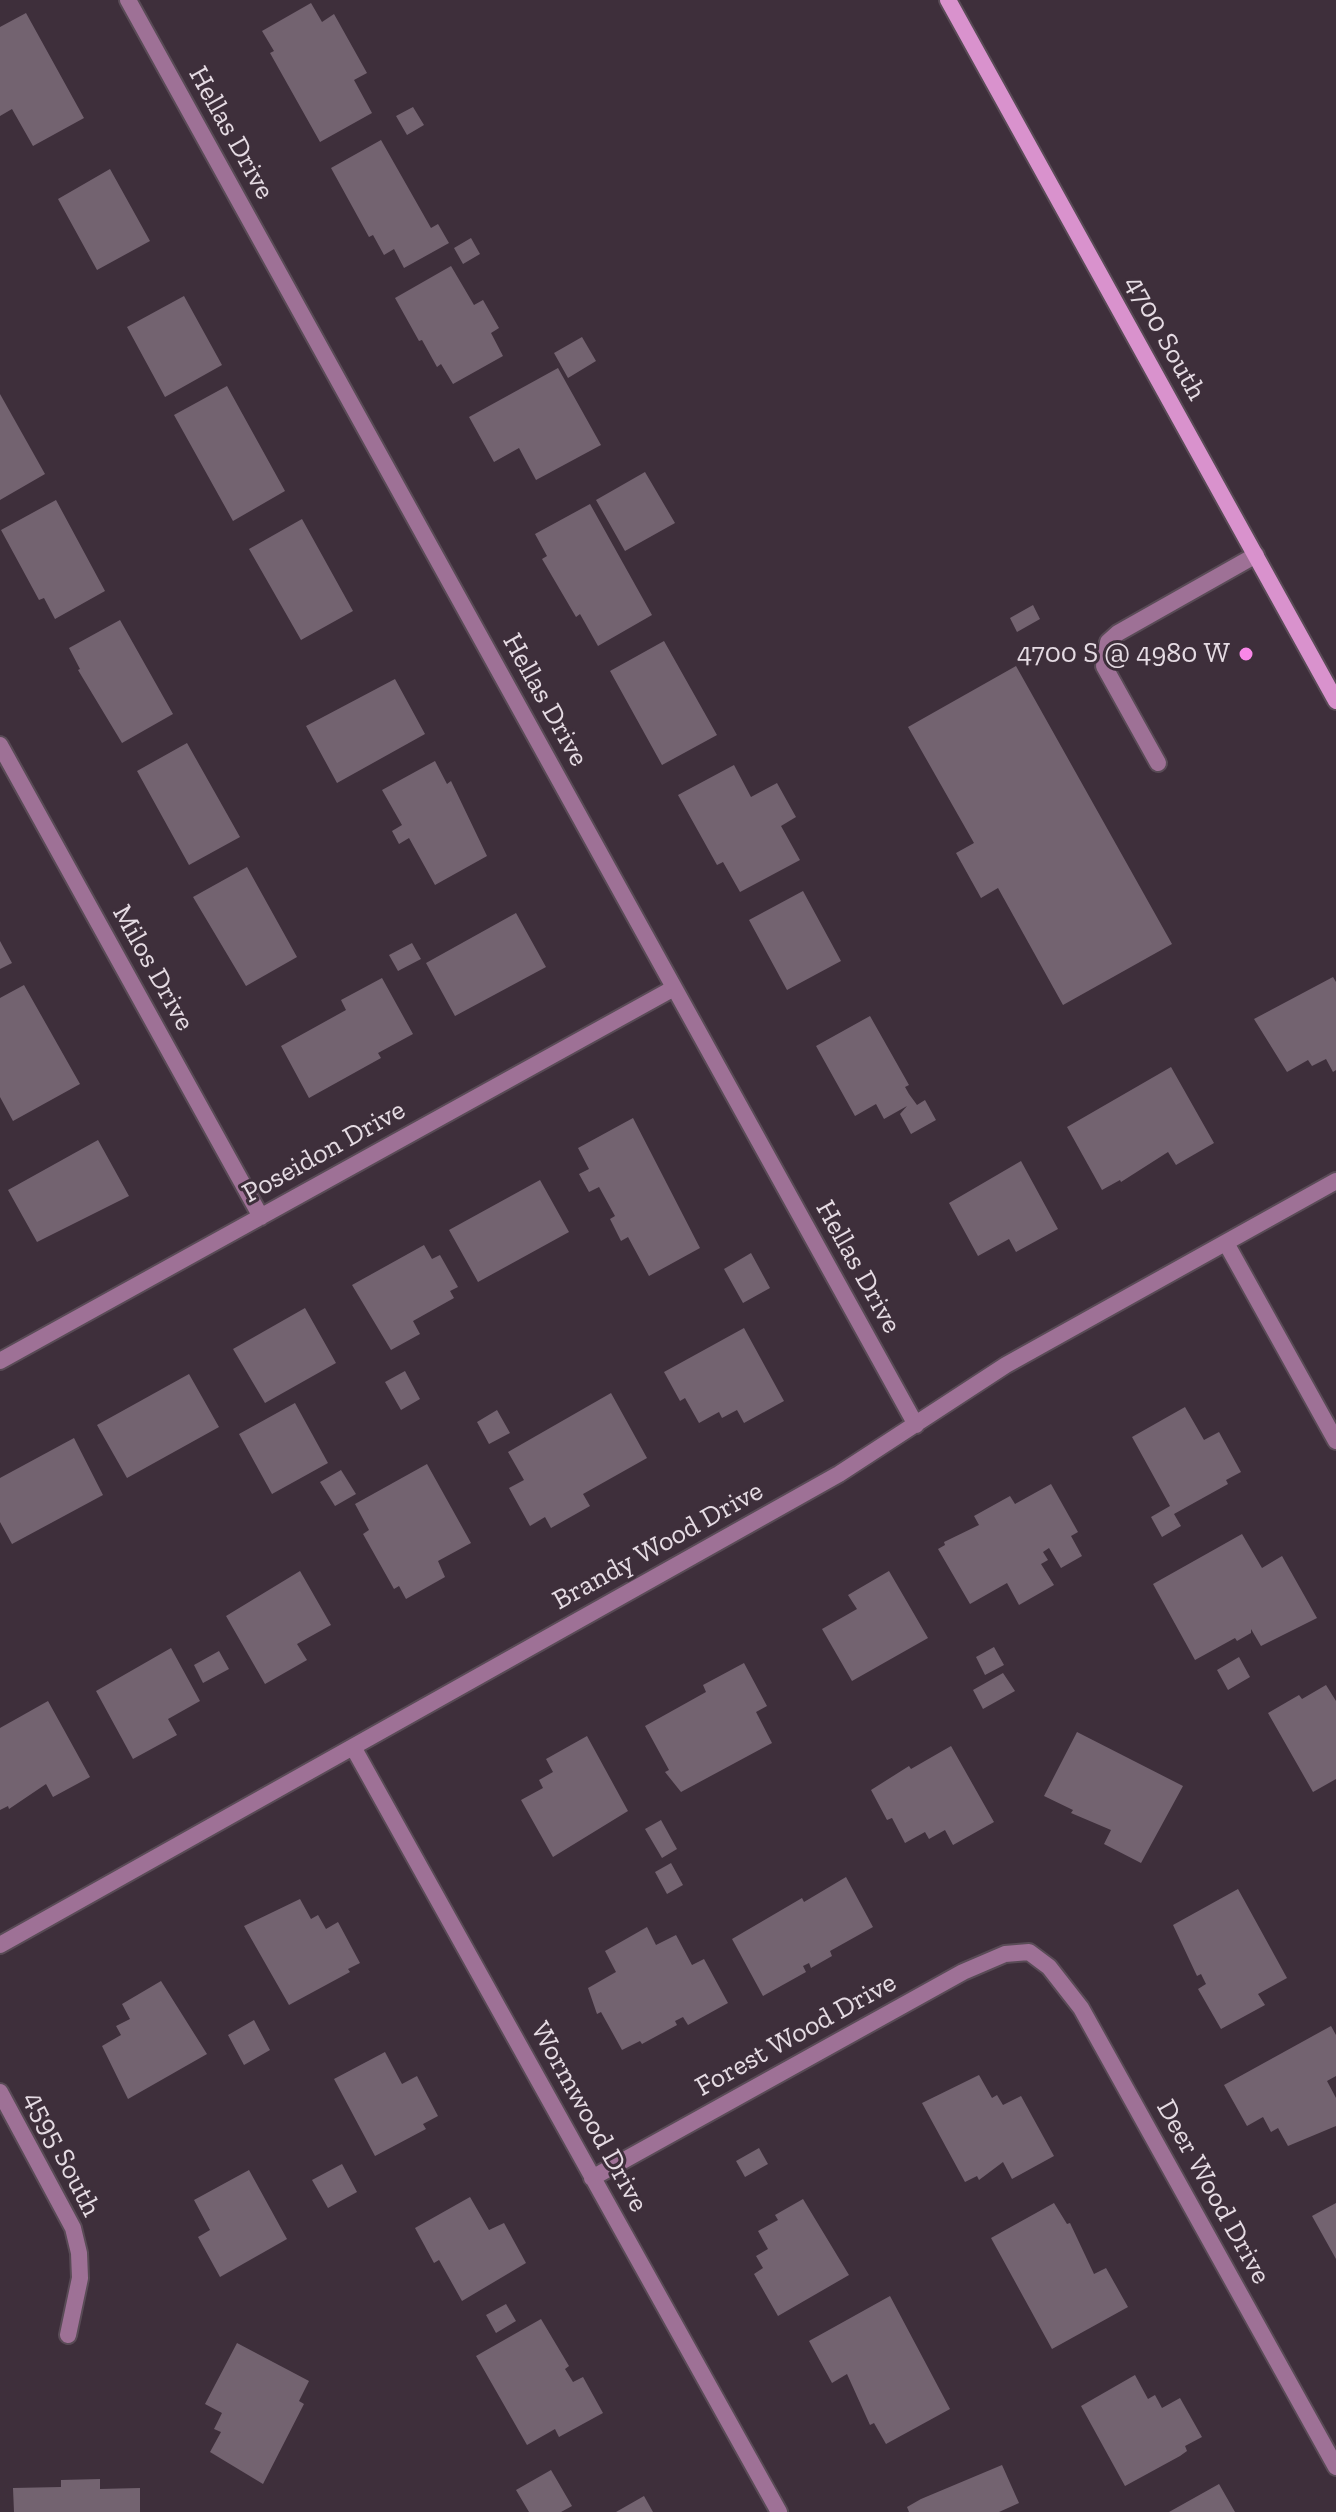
<!DOCTYPE html>
<style>
body{margin:0}
canvas{display:block;background:#3e2f3b}
</style>
<canvas width="1336" height="2512"></canvas>
<script>
const context = document.querySelector('canvas').getContext('2d');
context.lineJoin = 'round';
function fillPath(path, color) { context.fillStyle = color; context.fill(path, 'evenodd'); }
const poly = rows => new Path2D(rows.map(r => 'M' + r).join(''));
function trace(path, color, width, dash) { context.strokeStyle = color; context.lineWidth = width; context.lineCap = dash ? 'butt' : 'round'; context.setLineDash(dash || []); context.stroke(path); }
function drawText(font, color, halo, rows, align = 'center') {
  context.font = font + ' "Zilla Slab",serif'; context.lineWidth = 6; context.setLineDash([]); context.textBaseline = 'middle'; context.strokeStyle = halo; context.fillStyle = color; for (const [text, x, y, turn = 0] of rows) {
    context.save(); context.translate(x, y); context.rotate((+turn || 0) * Math.PI / 180); context.textAlign = isNaN(turn) ? turn : align; if (halo) context.strokeText(text, 0, 0); context.fillText(text, 0, 0); context.restore();
  }
}
const building = poly([
 [311,3,322,22,334,14,367,73,354,80,372,113,320,142,270,53,274,51,262,31],
 [26,13,84,118,33,146,12,109,0,116,0,27],
 [413,107,424,125,407,135,396,116],
 [381,140,431,228,438,224,449,243,404,268,394,249,384,255,373,235,369,237,331,168],
 [110,169,150,241,97,270,58,199],
 [471,238,480,254,463,264,454,248],
 [451,266,474,305,483,300,499,328,491,333,503,356,453,384,441,364,437,367,422,340,419,341,395,298],
 [184,296,222,365,165,397,127,327],
 [582,337,596,361,568,378,554,353],
 [558,368,601,445,536,480,519,448,494,462,469,417],
 [227,386,285,491,233,521,174,415],
 [0,394,45,474,0,500],
 [645,472,675,523,625,551,596,500],
 [56,500,105,591,55,619,44,598,39,600,1,530],
 [590,504,652,615,598,646,580,614,576,617,542,559,547,556,535,534],
 [302,519,353,611,301,640,249,549],
 [1033,605,1040,619,1017,632,1010,618],
 [120,620,173,714,122,743,78,670,80,669,69,648],
 [664,641,717,735,662,765,610,671],
 [1016,666,1172,944,1063,1005,998,888,981,898,956,853,974,843,908,727],
 [395,679,425,734,337,783,306,726],
 [187,743,240,837,189,865,137,771],
 [435,761,447,784,451,781,487,856,435,885,409,838,399,844,392,831,402,825,382,790],
 [734,765,751,797,777,783,796,817,781,826,800,860,740,892,723,862,717,865,678,795],
 [247,867,297,957,246,986,193,897],
 [803,891,841,961,787,990,749,920],
 [516,913,546,967,455,1016,426,963],
 [0,941,12,963,0,969],
 [412,943,421,959,398,971,389,955],
 [1333,977,1336,982,1336,1070,1333,1072,1326,1059,1312,1066,1308,1060,1287,1072,1254,1019],
 [382,978,413,1034,378,1053,381,1058,309,1098,281,1046,346,1010,341,1000],
 [24,985,80,1084,13,1121,0,1097,0,998],
 [870,1016,909,1085,905,1087,909,1094,917,1105,925,1100,936,1120,911,1134,900,1114,907,1106,884,1119,876,1104,855,1116,816,1046],
 [1171,1067,1214,1143,1176,1165,1168,1152,1121,1182,1120,1180,1102,1190,1067,1127],
 [633,1118,700,1248,649,1276,628,1237,621,1241,610,1219,615,1216,599,1187,589,1192,579,1174,589,1169,578,1148],
 [98,1140,129,1196,37,1242,8,1190],
 [1021,1161,1058,1229,1016,1252,1009,1239,978,1256,949,1203],
 [540,1180,569,1232,478,1282,449,1230],
 [424,1245,432,1259,440,1255,458,1287,450,1291,454,1298,413,1321,420,1334,391,1350,352,1285],
 [751,1253,770,1288,743,1303,724,1269],
 [305,1308,336,1363,265,1403,233,1349],
 [744,1328,784,1401,744,1423,737,1410,722,1418,719,1412,699,1423,685,1398,680,1401,664,1372],
 [405,1371,420,1399,401,1410,385,1382],
 [189,1374,219,1427,127,1478,97,1425],
 [611,1393,647,1458,583,1494,590,1506,551,1528,545,1517,530,1526,509,1488,524,1480,508,1452],
 [295,1403,328,1463,272,1494,239,1434],
 [1185,1407,1204,1440,1219,1432,1241,1472,1226,1480,1228,1484,1174,1514,1181,1526,1162,1537,1151,1517,1170,1506,1132,1437],
 [497,1410,510,1433,489,1444,477,1422],
 [74,1438,103,1495,12,1544,0,1522,0,1478],
 [427,1464,471,1543,438,1561,445,1577,406,1599,399,1586,394,1589,363,1534,369,1530,355,1504],
 [341,1470,356,1494,335,1506,320,1482],
 [1051,1484,1078,1532,1071,1536,1082,1556,1061,1568,1049,1548,1043,1552,1048,1560,1041,1564,1054,1585,1019,1605,1007,1583,970,1604,938,1549,945,1545,944,1542,979,1525,974,1516,1010,1496,1015,1504],
 [1242,1534,1262,1568,1282,1556,1317,1618,1261,1646,1251,1629,1251,1633,1237,1641,1235,1638,1195,1660,1153,1584],
 [300,1571,331,1625,297,1644,307,1660,265,1684,226,1616],
 [889,1571,928,1638,852,1681,822,1629,857,1609,848,1595],
 [994,1647,1004,1665,985,1675,976,1657],
 [171,1648,200,1701,168,1719,177,1735,133,1759,96,1691],
 [219,1651,229,1669,203,1683,194,1665],
 [1239,1657,1250,1677,1228,1690,1217,1670],
 [744,1663,767,1706,756,1712,772,1743,681,1792,665,1772,669,1770,645,1726,706,1692,703,1685],
 [1003,1673,1015,1691,983,1709,973,1690],
 [1326,1685,1336,1701,1336,1779,1313,1792,1268,1713,1299,1695,1302,1699],
 [48,1701,90,1777,53,1797,46,1784,9,1809,8,1806,0,1810,0,1728],
 [1077,1732,1183,1786,1141,1863,1104,1844,1111,1830,1071,1813,1073,1810,1044,1796],
 [587,1736,628,1811,553,1857,521,1800,543,1788,539,1780,553,1772,546,1759],
 [951,1746,994,1822,953,1845,945,1830,929,1839,925,1832,905,1843,892,1818,887,1820,871,1790,909,1766,911,1769],
 [661,1820,677,1849,662,1858,645,1829],
 [671,1863,683,1885,667,1894,655,1872],
 [846,1877,873,1927,830,1951,832,1956,811,1968,809,1963,803,1966,806,1972,763,1996,732,1939,802,1898,804,1902],
 [1238,1889,1287,1978,1258,1994,1265,2005,1221,2029,1198,1989,1206,1984,1201,1974,1197,1976,1173,1925],
 [300,1899,311,1919,318,1915,326,1929,338,1922,360,1963,348,1969,350,1972,289,2005,244,1926],
 [647,1927,656,1945,676,1935,692,1965,704,1959,728,2003,688,2025,683,2017,675,2021,677,2025,642,2044,640,2041,622,2050,601,2012,597,2014,588,1988,616,1972,605,1951],
 [161,1981,207,2054,128,2099,102,2046,121,2035,116,2026,130,2019,122,2004],
 [254,2020,270,2050,244,2065,228,2035],
 [1331,2026,1336,2035,1336,2076,1327,2081,1336,2098,1336,2126,1288,2146,1278,2128,1271,2132,1263,2117,1247,2126,1224,2085],
 [385,2052,402,2084,417,2076,438,2116,423,2124,426,2129,375,2156,334,2079],
 [979,2075,992,2098,997,2095,1003,2105,1021,2096,1054,2156,1012,2179,1003,2162,979,2180,977,2176,965,2182,922,2103],
 [759,2148,768,2164,745,2177,736,2161],
 [342,2164,357,2192,328,2208,312,2180],
 [249,2170,287,2239,220,2277,198,2237,210,2230,194,2200],
 [470,2197,489,2230,504,2223,526,2263,462,2301,439,2260,434,2263,415,2228],
 [803,2199,849,2275,778,2316,754,2274,763,2268,756,2256,768,2249,758,2231,778,2220,775,2215],
 [1054,2203,1067,2224,1070,2223,1094,2274,1106,2268,1128,2307,1052,2349,991,2238],
 [1336,2203,1336,2259,1312,2216],
 [890,2296,950,2409,886,2444,874,2423,870,2425,847,2374,832,2383,809,2341],
 [506,2304,516,2321,496,2333,486,2315],
 [541,2319,569,2366,565,2369,573,2382,583,2377,603,2413,559,2437,555,2429,527,2445,476,2356],
 [237,2343,309,2381,299,2401,304,2404,263,2484,210,2452,221,2432,214,2429,222,2413,205,2404],
 [1135,2375,1148,2399,1155,2395,1162,2408,1180,2398,1202,2437,1185,2446,1187,2451,1180,2456,1125,2486,1081,2406],
 [1002,2465,1019,2503,999,2512,909,2512,907,2507,921,2499],
 [551,2470,572,2506,561,2512,529,2512,516,2490],
 [100,2479,100,2489,140,2488,140,2512,14,2512,13,2488,61,2487,61,2480],
 [1219,2484,1235,2512,1169,2512],
 [644,2496,653,2512,616,2512]
]);
const lane = poly([
 [1158,763,1104,666,1108,642,1118,633,1256,555]
]);
const street = poly([
 [128,0,916,1425],
 [0,745,261,1217],
 [1226,1243,1336,1441],
 [0,1361,674,988],
 [353,1747,779,2512],
 [0,1945,839,1474,1006,1365,1336,1181],
 [0,2092,73,2228,79,2253,80,2278,68,2335],
 [592,2178,963,1972,1005,1954,1029,1952,1049,1967,1081,2008,1336,2467]
]);
const secondary = poly([
 [948,0,1336,701]
]);
const markers = [
 [1246,654,8,"#f987e8"]
];
const streetNames = [
 ["Hellas Drive",231,133,61],
 ["4700 South",1165,338,61],
 ["Hellas Drive",545,700,61],
 ["Milos Drive",153,968,61],
 ["Poseidon Drive",324,1152,-29],
 ["Hellas Drive",858,1267,61],
 ["Brandy Wood Drive",658,1546,-29],
 ["Forest Wood Drive",796,2035,-29],
 ["Wormwood Drive",589,2117,61],
 ["4595 South",62,2154,63],
 ["Deer Wood Drive",1213,2192,61]
];
const poiNames = [
 ["4700 S @ 4980 W",1230,654]
];
fillPath(building, '#736370');
trace(lane, '#594b56', 20);
trace(street, '#594b56', 20);
trace(secondary, '#594b56', 20);
trace(lane, '#9e7196', 16);
trace(street, '#9e7196', 16);
trace(secondary, '#d992cd', 16);
for (const [x, y, r, color] of markers) { const dot = new Path2D(); dot.arc(x, y, r, 0, 2 * Math.PI); context.fillStyle = color; context.fill(dot); trace(dot, '#3e2f3b', 3); }
drawText('28px', '#e5dbe3', '#3e2f3b', streetNames);
drawText('28px', '#e5dbe3', '#3e2f3b', poiNames, 'right');
</script>
